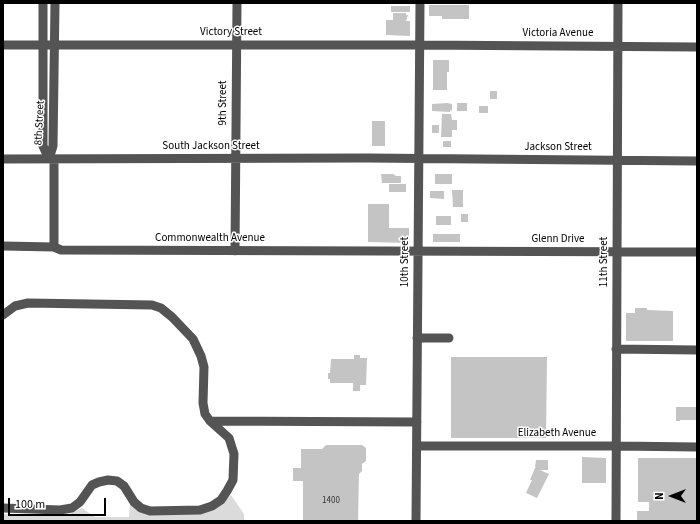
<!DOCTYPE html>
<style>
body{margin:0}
#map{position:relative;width:700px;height:524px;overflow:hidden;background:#fff;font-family:"Source Sans 3",sans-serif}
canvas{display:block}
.frame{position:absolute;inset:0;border:4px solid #000;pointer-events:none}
.north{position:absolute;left:652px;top:476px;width:40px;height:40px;-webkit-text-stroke:3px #fff;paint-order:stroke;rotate:270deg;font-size:11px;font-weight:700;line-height:16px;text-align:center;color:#000}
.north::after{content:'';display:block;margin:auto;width:14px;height:18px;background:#000;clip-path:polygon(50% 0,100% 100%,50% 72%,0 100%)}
.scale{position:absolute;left:8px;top:498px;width:98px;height:18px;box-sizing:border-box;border:2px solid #000;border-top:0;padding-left:5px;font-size:12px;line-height:14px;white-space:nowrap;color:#000;-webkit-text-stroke:3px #fff;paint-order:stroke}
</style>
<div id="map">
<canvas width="700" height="524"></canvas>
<div class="frame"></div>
<div class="north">N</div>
<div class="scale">100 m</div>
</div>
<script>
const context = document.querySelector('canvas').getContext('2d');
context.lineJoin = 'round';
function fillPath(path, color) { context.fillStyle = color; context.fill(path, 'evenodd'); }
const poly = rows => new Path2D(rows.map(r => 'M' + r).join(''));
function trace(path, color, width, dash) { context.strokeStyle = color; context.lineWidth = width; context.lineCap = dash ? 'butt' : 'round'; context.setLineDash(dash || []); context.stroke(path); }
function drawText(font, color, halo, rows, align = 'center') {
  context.font = font + ' "Source Sans 3",sans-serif'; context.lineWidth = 3; context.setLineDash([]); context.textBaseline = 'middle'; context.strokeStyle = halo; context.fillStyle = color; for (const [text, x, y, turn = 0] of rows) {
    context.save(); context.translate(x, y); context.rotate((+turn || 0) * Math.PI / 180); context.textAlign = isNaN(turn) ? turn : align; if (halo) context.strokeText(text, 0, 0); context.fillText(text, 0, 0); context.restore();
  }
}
const green = poly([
 [231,495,244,514,244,521,3,521,3,514,68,515,82,508,95,517,129,517,130,502,151,515,176,515,205,513,216,508]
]);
const building = poly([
 [429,5,469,5,469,19,442,19,442,16,429,16],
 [391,6,410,6,410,12,391,12],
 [393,13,406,13,406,15,408,15,406,21,410,21,410,36,386,35,386,20,393,20],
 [433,60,449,60,449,72,447,72,447,90,433,90],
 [490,91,497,91,497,99,490,99],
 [447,103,452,104,452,111,450,110,450,112,432,111,432,104],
 [457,103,467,103,467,111,457,111],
 [479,106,488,106,488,113,479,113],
 [442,114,451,114,452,120,457,120,457,130,452,130,452,137,441,137],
 [372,121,385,121,385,146,372,146],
 [432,125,439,125,439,133,432,133],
 [443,141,451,141,451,147,443,147],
 [381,174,393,174,396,176,401,176,401,183,382,183],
 [435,174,452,174,452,184,435,184],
 [389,184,406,184,406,192,389,192],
 [452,190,463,190,463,207,453,207],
 [430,191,444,191,444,199,430,198],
 [368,204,389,204,389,228,409,228,409,243,368,242],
 [461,214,468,214,468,222,461,222],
 [436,216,451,216,451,225,436,225],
 [433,234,460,234,460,242,433,242],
 [635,308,647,308,647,310,673,311,673,341,626,341,626,313,635,313],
 [354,355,360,355,360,358,367,358,367,359,366,385,360,385,360,391,353,391,353,383,330,383,330,379,328,379,328,373,330,373,331,359,354,359],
 [451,357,547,357,546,438,451,438],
 [676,407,697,407,697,420,680,420,680,421,676,421],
 [326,445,362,445,366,448,366,461,362,464,362,471,359,474,358,521,303,521,303,481,293,481,293,468,301,468,301,449,322,449],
 [582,457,606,458,606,483,582,483],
 [638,458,697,458,697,521,637,521,637,511,649,511,649,502,638,502],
 [536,460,548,460,548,470,540,470,549,474,537,498,526,493,532,480,530,480,535,468,536,468,535,467]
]);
const minor = poly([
 [43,3,43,146,49,159],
 [3,45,420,45,697,47],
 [3,159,367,158,697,161],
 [49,159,53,146,55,3],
 [3,246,54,247,61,250,697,252],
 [54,247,54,159],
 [235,251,237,3],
 [3,315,15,306,28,303,152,305,161,308,172,317,193,339,201,356,204,367,203,403,205,414,210,421,229,438,234,454,233,480,227,491,221,500,212,506,200,510,150,511,141,508,134,502,124,486,117,481,108,480,99,482,92,485,80,502,72,508,60,510,3,508],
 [417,338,449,338],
 [616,349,697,350],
 [210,421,417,422],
 [417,446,617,446,697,447],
 [416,521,420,3],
 [616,521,618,3]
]);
const numberNames = [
 ["1400",331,501]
];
const streetNames = [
 ["Victory Street",231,33],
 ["Victoria Avenue",558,34],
 ["9th Street",224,103,-90],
 ["8th Street",40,123,-87],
 ["South Jackson Street",211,147],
 ["Jackson Street",558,148],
 ["Commonwealth Avenue",210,239],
 ["Glenn Drive",558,240],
 ["10th Street",406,262,-90],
 ["11th Street",605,262,-90],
 ["Elizabeth Avenue",557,434]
];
fillPath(green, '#dbdbdb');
fillPath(building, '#c4c4c4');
trace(minor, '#545454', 9);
drawText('9px', '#313131', null, numberNames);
drawText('11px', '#000', '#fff', streetNames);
</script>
